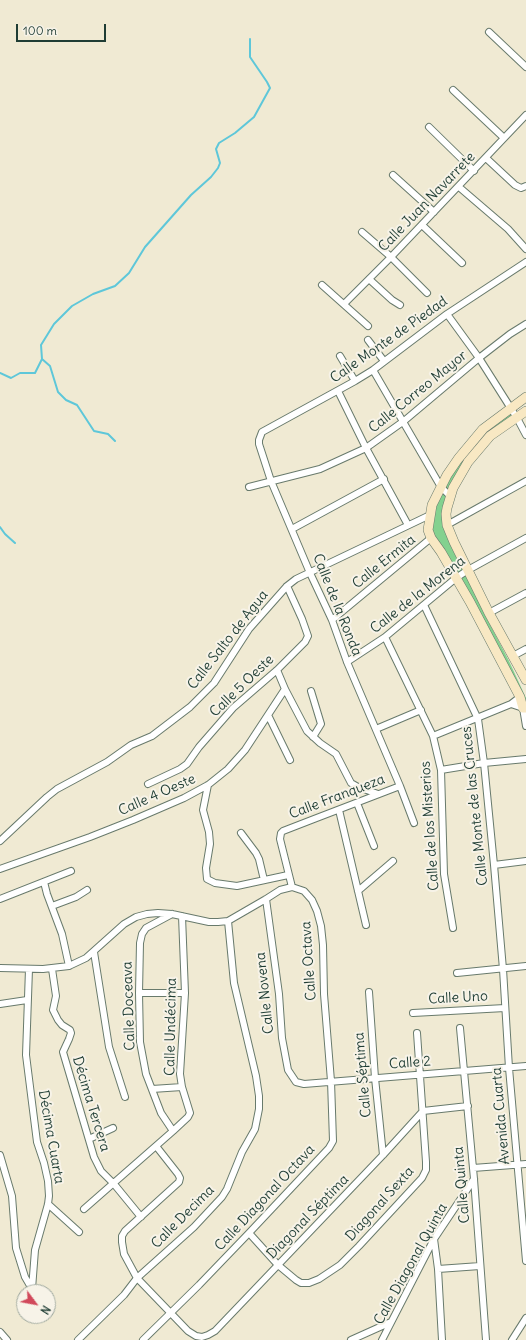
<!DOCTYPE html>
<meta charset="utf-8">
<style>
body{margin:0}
#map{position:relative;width:526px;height:1340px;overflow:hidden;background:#f0ead3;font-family:Delius,sans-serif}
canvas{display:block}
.north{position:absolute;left:16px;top:1284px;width:40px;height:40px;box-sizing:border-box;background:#f7f3e8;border:1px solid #a1aaa0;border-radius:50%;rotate:122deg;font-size:11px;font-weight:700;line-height:16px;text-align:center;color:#1f3d34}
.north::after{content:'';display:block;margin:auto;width:14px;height:18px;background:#d1495b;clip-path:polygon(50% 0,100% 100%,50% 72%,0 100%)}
.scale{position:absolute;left:16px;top:24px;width:90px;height:18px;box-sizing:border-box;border:2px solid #1f3d34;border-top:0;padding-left:5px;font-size:12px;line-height:14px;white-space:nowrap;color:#1f3d34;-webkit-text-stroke:3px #f7f3e8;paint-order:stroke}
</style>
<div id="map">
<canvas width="526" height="1340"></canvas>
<div class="north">N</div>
<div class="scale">100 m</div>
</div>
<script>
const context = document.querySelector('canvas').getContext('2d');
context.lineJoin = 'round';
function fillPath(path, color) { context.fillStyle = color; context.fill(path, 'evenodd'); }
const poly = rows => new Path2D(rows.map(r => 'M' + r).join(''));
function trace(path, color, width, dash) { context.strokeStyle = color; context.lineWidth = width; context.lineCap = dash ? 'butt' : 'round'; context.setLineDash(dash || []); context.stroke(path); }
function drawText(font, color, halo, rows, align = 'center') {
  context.font = font + ' Delius,sans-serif'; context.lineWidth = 4; context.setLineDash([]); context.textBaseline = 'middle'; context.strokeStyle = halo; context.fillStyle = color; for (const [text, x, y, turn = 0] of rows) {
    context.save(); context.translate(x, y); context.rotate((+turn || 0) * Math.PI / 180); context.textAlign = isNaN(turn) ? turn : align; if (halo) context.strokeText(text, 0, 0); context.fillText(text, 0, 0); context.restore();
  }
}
const green = poly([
 [507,411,514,419,467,462,444,512,485,615,509,661,526,698,526,705,457,581,431,543,431,504,450,467]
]);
const stream = poly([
 [42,359,50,366,58,392,66,400,77,405,94,431,108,434,115,441],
 [0,373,11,378,20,373,35,373,42,359,41,345,54,324,72,306,93,294,115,286,129,273,145,247,191,195,211,177,218,168,220,163,216,149,219,143,235,133,254,117,270,88,267,82,250,57,250,39],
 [0,527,5,534,15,543]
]);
const street = poly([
 [489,32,526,67],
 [453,90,504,138],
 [429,127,474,171],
 [486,158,515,185,521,188,526,186],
 [393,175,434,212],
 [459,187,508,229,526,249],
 [422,225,462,263],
 [362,232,391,257,427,293],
 [369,279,392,300,400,305],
 [322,285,368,326],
 [344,304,391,257,526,115],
 [447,314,479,358,517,418,526,435],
 [368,340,384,361],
 [340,356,355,381],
 [373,370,441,487,450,496],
 [338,391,366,448,408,525],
 [249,487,320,469,366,448,404,421,479,358,510,334,526,324],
 [447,525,526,481],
 [292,529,384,479],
 [424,605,478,719,484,763,494,865,503,969,509,1068,526,1261],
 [489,613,526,593],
 [332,620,431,538],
 [385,637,433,736,441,770,444,874,453,928],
 [513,656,526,649],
 [347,662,385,637,456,578,468,570,526,538],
 [277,670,285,689,307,731,320,743,336,754,351,783,358,787,378,794],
 [311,691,321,724,313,737],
 [511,704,523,708,526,726],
 [268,715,290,760],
 [376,729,421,710],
 [433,736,511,704,520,697],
 [441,770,484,763,526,759],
 [148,784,180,769,187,764,199,747,233,708,277,670,305,642,308,636,302,619,287,586],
 [208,785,203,810,209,832,210,844,206,868,207,879,215,883,237,886,288,875],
 [357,803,374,846],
 [339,810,366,925],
 [414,823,400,786,347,662,332,620,310,573,271,481,259,444,259,440,262,432,355,381,373,370,447,314,526,262],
 [241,833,256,853,259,859,264,880],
 [0,841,47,797,57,789,107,762,131,745,152,736,190,707,214,683,249,629,287,586,296,579,430,515],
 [494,865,526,861],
 [0,869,90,837,133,820,184,798,208,785,228,769,245,750,285,689],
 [44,882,47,894,62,934,69,966],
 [358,891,393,861],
 [0,899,71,871],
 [266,899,279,994,282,1038,288,1070,296,1082,304,1084,526,1066],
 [52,906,76,897,87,890],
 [172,914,146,928,142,934,140,943,139,993,140,1042,146,1074,161,1113,173,1131],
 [94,952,109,1047,125,1097],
 [0,968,43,969,69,966,86,958,124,924,136,917,147,914,158,913,172,914,209,922,218,922,228,921,266,899,280,890,292,887],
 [29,969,26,1055,37,1142,44,1163,48,1181,49,1196,48,1204,35,1250,32,1289],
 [52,969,56,996,53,1010,58,1020,62,1025,70,1030,71,1033,69,1039,63,1052,94,1157,101,1171,114,1184,141,1217],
 [457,973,526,966],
 [369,992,375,1078,383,1155],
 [139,993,185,993],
 [0,1004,27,1000],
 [413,1013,505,1008],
 [460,1028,474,1179,486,1340],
 [152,1089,182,1087],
 [89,1139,113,1128],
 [156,1146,178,1174,180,1178,179,1182,125,1231,122,1236,122,1242,124,1254,137,1278,188,1331,196,1336,202,1337,208,1335,215,1331,383,1155,423,1111,468,1106],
 [0,1155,12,1196,16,1248,25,1277,32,1289],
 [473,1168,526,1164],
 [48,1204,79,1232],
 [84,1209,173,1131,188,1117,190,1113,182,1087,180,1074,185,993,182,916],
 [249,1233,278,1265,296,1280,301,1283,309,1283,319,1279,340,1265,359,1246,422,1178,426,1170,426,1162,417,1033],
 [434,1239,438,1269,442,1340],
 [438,1269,480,1266],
 [0,1332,7,1340],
 [78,1340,124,1295,137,1278,194,1227,222,1197,227,1189,242,1152,255,1129,259,1109,259,1096,256,1076,234,983,228,921],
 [143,1340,199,1285,249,1233,329,1148,333,1141,331,1081,324,994,323,945,321,926,317,911,312,900,304,891,292,887,280,839,281,833,283,831,314,819,400,786],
 [351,1340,391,1322],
 [382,1340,434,1239,474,1179],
 [512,1340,526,1318]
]);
const secondary = poly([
 [526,397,483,429,458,459,447,475,432,505,428,530,431,538,441,552,470,602,520,697,523,708,526,708],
 [526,411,490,436,468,462,453,488,447,508,446,514,447,525,454,542,489,613,526,680]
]);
const streetNames = [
 ["Calle Juan Navarrete",427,202,-46],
 ["Calle Monte de Piedad",389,340,-35],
 ["Calle Correo Mayor",418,392,-39],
 ["Calle Ermita",384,562,-39],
 ["Calle de la Morena",418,595,-38],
 ["Calle de la Ronda",337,605,68],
 ["Calle Salto de Agua",228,640,-52],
 ["Calle 5 Oeste",242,686,-44],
 ["Calle 4 Oeste",157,795,-24],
 ["Calle Franqueza",337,797,-21],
 ["Calle Monte de las Cruces",475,806,-96],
 ["Calle de los Misterios",430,826,-94],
 ["Calle Octava",309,961,-94],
 ["Calle Novena",265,993,-96],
 ["Calle Uno",458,998,-3],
 ["Calle Doceava",129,1006,-92],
 ["Calle Undécima",171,1027,-89],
 ["Calle 2",410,1063,-4],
 ["Calle Séptima",363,1075,-95],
 ["Décima Tercera",91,1104,73],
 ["Avenida Cuarta",501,1116,-95],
 ["Décima Cuarta",51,1137,80],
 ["Calle Quinta",462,1185,-95],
 ["Calle Diagonal Octava",265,1198,-47],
 ["Diagonal Sexta",380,1204,-48],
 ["Calle Decima",183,1217,-45],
 ["Diagonal Séptima",308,1217,-46],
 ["Calle Diagonal Quinta",411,1264,-61]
];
fillPath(green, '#84d18f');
trace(stream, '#5ec7d9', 2);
trace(street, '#687a6c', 8);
trace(secondary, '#687a6c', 10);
trace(street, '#fff', 6);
trace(secondary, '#f8e8c3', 9);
drawText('14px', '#1f3d34', '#f7f3e8', streetNames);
</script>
